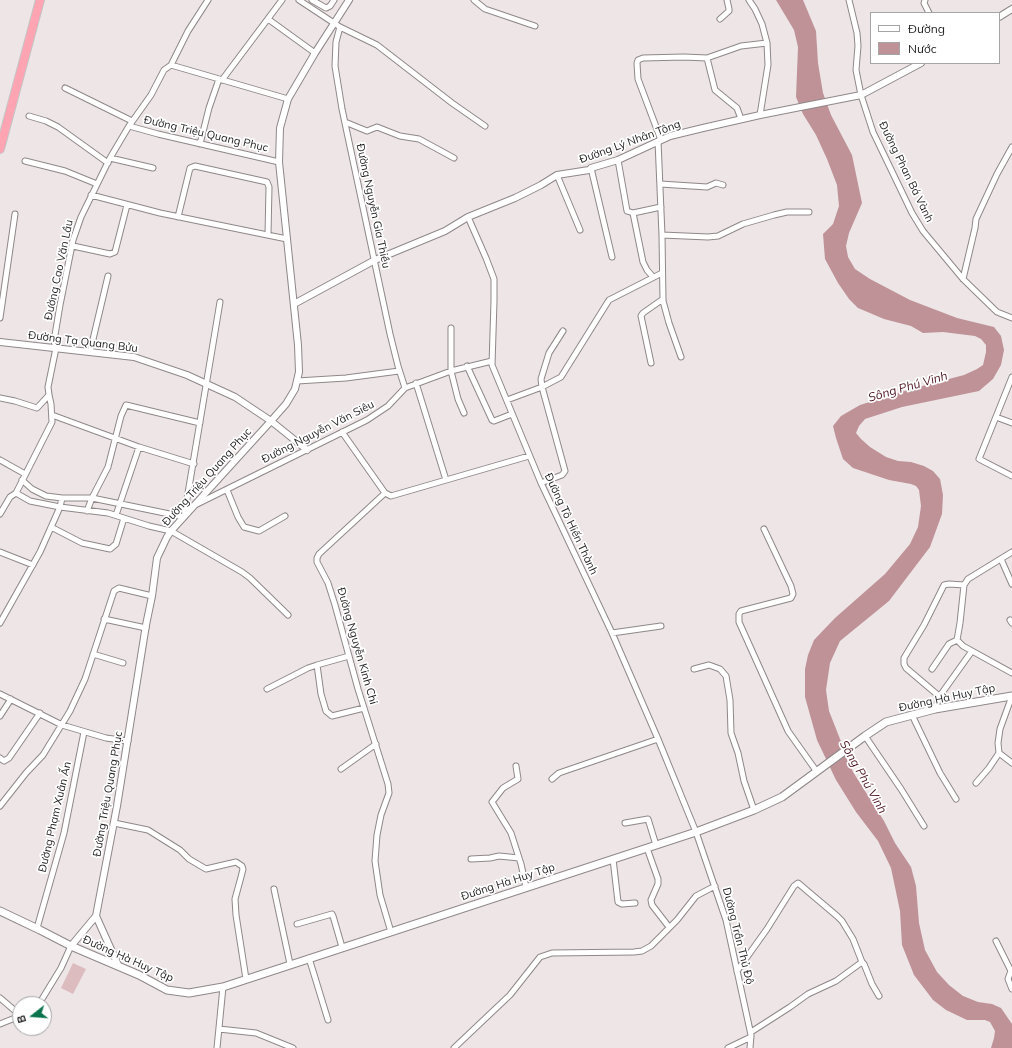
<!DOCTYPE html>
<meta charset="utf-8">
<style>
body{margin:0}
#map{position:relative;width:1012px;height:1048px;overflow:hidden;background:#ede5e6;font-family:Mulish,sans-serif}
canvas{display:block}
.legend{position:absolute;left:870px;top:12px;width:130px;height:52px;box-sizing:border-box;background:#fff;border:1px solid #a6a5a5;margin:0;padding:5px 7px;list-style:none;font-size:12px;color:#211f1f}
.legend li{display:flex;align-items:center;gap:8px;height:20px}
.legend b{width:20px;border:1px solid #a6a5a5}
.north{position:absolute;left:12px;top:996px;width:40px;height:40px;box-sizing:border-box;background:#fff;border:1px solid #a6a5a5;border-radius:50%;rotate:253deg;font-size:11px;font-weight:700;line-height:16px;text-align:center;color:#211f1f}
.north::after{content:'';display:block;margin:auto;width:14px;height:18px;background:#0a734b;clip-path:polygon(50% 0,100% 100%,50% 72%,0 100%)}
</style>
<div id="map">
<canvas width="1012" height="1048"></canvas>
<ul class="legend">
<li><b style="height:5px;background:#fff"></b>Đường</li>
<li><b style="height:11px;background:#bf9298"></b>Nước</li>
</ul>
<div class="north">B</div>
</div>
<script>
const context = document.querySelector('canvas').getContext('2d');
context.lineJoin = 'round';
function fillPath(path, color) { context.fillStyle = color; context.fill(path, 'evenodd'); }
const poly = rows => new Path2D(rows.map(r => 'M' + r).join(''));
function trace(path, color, width, dash) { context.strokeStyle = color; context.lineWidth = width; context.lineCap = dash ? 'butt' : 'round'; context.setLineDash(dash || []); context.stroke(path); }
function drawText(font, color, halo, rows, align = 'center') {
  context.font = font + ' Mulish,sans-serif'; context.lineWidth = 3.5; context.setLineDash([]); context.textBaseline = 'middle'; context.strokeStyle = halo; context.fillStyle = color; for (const [text, x, y, turn = 0] of rows) {
    context.save(); context.translate(x, y); context.rotate((+turn || 0) * Math.PI / 180); context.textAlign = isNaN(turn) ? turn : align; if (halo) context.strokeText(text, 0, 0); context.fillText(text, 0, 0); context.restore();
  }
}
const green = poly([
 [73,963,86,969,73,994,61,988]
]);
const water = poly([
 [776,0,803,0,816,31,818,63,823,93,831,115,852,155,862,203,849,233,846,246,848,257,855,269,870,279,910,300,957,318,994,327,1001,336,1004,350,1001,365,993,379,979,391,902,407,865,419,859,426,856,433,861,439,870,447,886,457,898,461,911,462,924,466,933,471,940,479,943,495,942,514,930,547,889,601,840,641,830,663,826,690,829,711,853,772,884,821,895,843,911,867,916,886,919,923,925,950,937,972,949,985,963,996,978,1002,992,1004,1001,1008,1012,1024,1012,1048,991,1048,994,1038,995,1031,990,1022,985,1020,967,1020,946,1010,933,1000,914,975,902,945,900,911,891,868,878,841,856,812,836,780,817,740,805,697,805,669,808,655,814,640,835,618,885,574,910,544,918,527,921,506,919,490,916,486,911,484,889,480,853,468,843,459,836,438,833,426,841,416,860,405,911,389,964,375,977,369,983,365,986,352,986,345,981,339,975,336,943,332,923,333,911,326,884,319,858,308,849,299,838,283,825,259,823,234,833,224,839,206,837,185,827,159,816,135,803,114,796,97,798,47,794,30]
]);
const minor = poly([
 [299,0,340,27,377,45,452,103,485,126],
 [312,0,326,8,330,6,334,0],
 [474,0,485,9,535,26],
 [749,0,755,9,762,24,767,43,768,65,760,115],
 [849,0,857,33,858,46,856,70,861,95,873,132,912,213,923,231,963,279,997,312,1012,318],
 [925,0,924,3,929,13],
 [268,19,315,53],
 [720,19,729,11,729,9,727,0],
 [340,27,336,42,335,66,342,109,390,334,398,366,405,388],
 [707,58,715,90,737,108,741,119],
 [171,65,188,31,208,0],
 [222,80,282,0],
 [65,88,132,121],
 [29,116,46,121,58,127,108,163],
 [345,122,367,131,377,127,400,136,419,139,454,158],
 [129,126,158,134,279,162],
 [661,140,638,79,637,63,638,60,643,58,684,57,707,58,741,46,767,43],
 [658,141,662,235,663,301,669,323,681,357],
 [200,144,209,108,219,79],
 [110,158,153,168],
 [618,160,627,211,633,213,661,207],
 [25,161,65,171,97,184],
 [591,168,612,257],
 [557,175,580,230],
 [660,184,707,187,716,183,723,185],
 [91,195,160,213,287,239],
 [633,213,643,262,647,270,653,277],
 [178,217,190,168,195,166,267,182,269,187,268,235],
 [468,217,486,258,494,279,494,301,492,365,541,483,612,633,658,739,696,832,726,920,751,1035,750,1048],
 [662,235,708,237,718,236,743,224,774,215,787,212,809,212],
 [73,246,110,254,115,252,127,205],
 [963,279,975,228,976,219,997,174,1012,147],
 [0,318,15,214],
 [451,328,451,371,458,399,464,413],
 [90,352,108,276],
 [651,363,641,316,643,313,663,299],
 [467,366,492,420,494,421,512,414],
 [1012,377,979,459,1012,476],
 [297,381,346,378,399,371],
 [416,383,446,480],
 [0,398,15,401,37,408,49,395],
 [507,400,542,387,561,377,609,300,662,273],
 [52,415,139,447,194,464],
 [996,417,1012,423],
 [342,432,385,493],
 [0,460,25,474],
 [22,480,32,489,46,496,62,498,92,498,184,517,220,302],
 [541,483,562,475,565,471,542,387,541,379,549,353,563,331],
 [227,490,238,517,244,527,259,531,285,516],
 [16,493,30,501,60,507,108,513,149,526,171,531,242,572,250,578,288,615],
 [385,493,319,554,317,558,317,562,328,583,335,605,358,689,388,784,389,793,381,815,377,835,375,861,380,895,391,932],
 [385,493,391,496,529,456],
 [197,504,367,420,388,406,405,388,451,371,492,361],
 [87,511,92,498,108,467,121,416,126,405,200,423],
 [0,514,10,497,16,493,52,422,51,404,49,395,48,387,56,348,54,341,60,305,73,240,81,217,110,158,129,126,151,95,164,70,171,65,288,99],
 [116,515,139,447],
 [51,527,82,543,110,549,116,544,124,518],
 [764,529,791,586,793,594,791,598,741,611,739,614,739,622,788,731,817,772],
 [0,552,33,565],
 [1012,552,968,579,964,585,960,623,957,640,963,646,1012,673],
 [1001,559,1012,584],
 [104,619,146,628],
 [1010,620,1012,623],
 [0,623,40,552,60,507,62,498],
 [612,633,661,626],
 [93,654,123,663],
 [349,656,317,665,321,694,326,711,332,716,364,708],
 [694,669,709,665,720,669,726,676,730,700,731,733,738,753,744,781,754,810],
 [932,669,949,644,957,640],
 [267,689,308,668,317,665],
 [0,694,62,725,106,738,128,741],
 [939,696,906,668,904,664,904,658,924,625,944,585,949,584,964,585],
 [1012,696,1000,729,998,743,999,753,1012,763],
 [935,709,939,697,972,651],
 [912,715,940,773,956,799],
 [0,716,11,699],
 [865,736,901,789,924,826],
 [0,758,4,761,9,758,40,713],
 [516,766,518,779,503,788,492,802,511,833,521,864,526,887],
 [341,769,376,744],
 [552,779,559,773,658,739],
 [976,783,989,768,999,753],
 [0,806,26,773,43,755,70,711,85,679,114,591,119,588,152,596],
 [114,823,148,830,180,850,189,859,206,869,236,862,242,866,243,869,241,877,235,899,236,915,246,979],
 [625,823,648,819,656,845],
 [647,848,658,879,658,884,651,900,652,905,669,927],
 [471,859,490,858,499,856,519,858],
 [613,859,618,902,622,904,635,903],
 [274,889,290,964],
 [297,924,332,914,333,916,342,947],
 [37,928,64,833,84,732],
 [996,941,1011,971,1008,979,1012,989],
 [309,958,328,1020],
 [737,971,767,929,794,886,798,883,837,916,842,921,853,939,862,962],
 [0,998,20,1015],
 [39,1004,61,968,71,946],
 [0,1024,20,1016],
 [219,1029,256,1033,293,1048],
 [751,1032,790,1007,808,994,836,981,862,962,864,964,872,984,879,996],
 [217,1048,223,987],
 [454,1048,510,995,540,957,552,953,634,952,642,951,651,946,677,920,696,896,715,886],
 [728,1048,751,1037]
]);
const tertiary = poly([
 [999,17,1012,9],
 [294,304,375,260,445,231,468,217,515,198,541,185,557,175,589,170,591,168,618,160,670,136,703,128,760,115,861,95,921,63],
 [0,342,134,357,187,375,235,397,271,421,307,450],
 [96,916,118,965],
 [71,946,96,916,117,806,146,625,152,596,157,558,167,537,171,531,271,421,286,404,295,389,299,372,298,345,279,162,280,128,288,99,315,53,349,0]
]);
const secondary = poly([
 [0,911,40,930,71,946,139,975,167,990,189,993,223,987,696,832,754,810,782,797,865,736,886,722,935,709,1012,696]
]);
const trunk = poly([
 [0,149,40,0]
]);
const streetNames = [
 ["Đường Triệu Quang Phục",206,134,13],
 ["Đường Lý Nhân Tông",630,142,-20],
 ["Đường Phan Bá Vành",906,172,64],
 ["Đường Nguyễn Gia Thiều",373,206,78],
 ["Đường Cao Văn Lầu",59,270,-78],
 ["Đường Tạ Quang Bửu",83,342,7],
 ["Đường Nguyễn Văn Siêu",318,432,-27],
 ["Đường Triệu Quang Phục",207,477,-48],
 ["Đường Tô Hiến Thành",571,524,65],
 ["Đường Nguyễn Kinh Chi",357,646,74],
 ["Đường Hà Huy Tập",947,698,-12],
 ["Đường Triệu Quang Phục",108,794,-80],
 ["Đường Phạm Xuân Ấn",55,817,-77],
 ["Đường Hà Huy Tập",508,882,-18],
 ["Dường Trần Thủ Độ",738,936,76],
 ["Đường Hà Huy Tập",128,959,24]
];
const waterNames = [
 ["Sông Phú Vinh",908,387,-16],
 ["Sông Phú Vinh",863,777,60]
];
fillPath(green, '#ddbcc0');
fillPath(water, '#bf9298');
trace(minor, '#8f8889', 7);
trace(tertiary, '#8f8889', 8);
trace(secondary, '#8f8889', 9);
trace(trunk, '#c5c5c5', 10);
trace(minor, '#fff', 5);
trace(tertiary, '#fff', 6);
trace(secondary, '#fff', 7);
trace(trunk, '#fea4b3', 8);
drawText('11px', '#211f1f', '#fff', streetNames);
drawText('italic 12px', '#4f1724', '#fff', waterNames);
</script>
